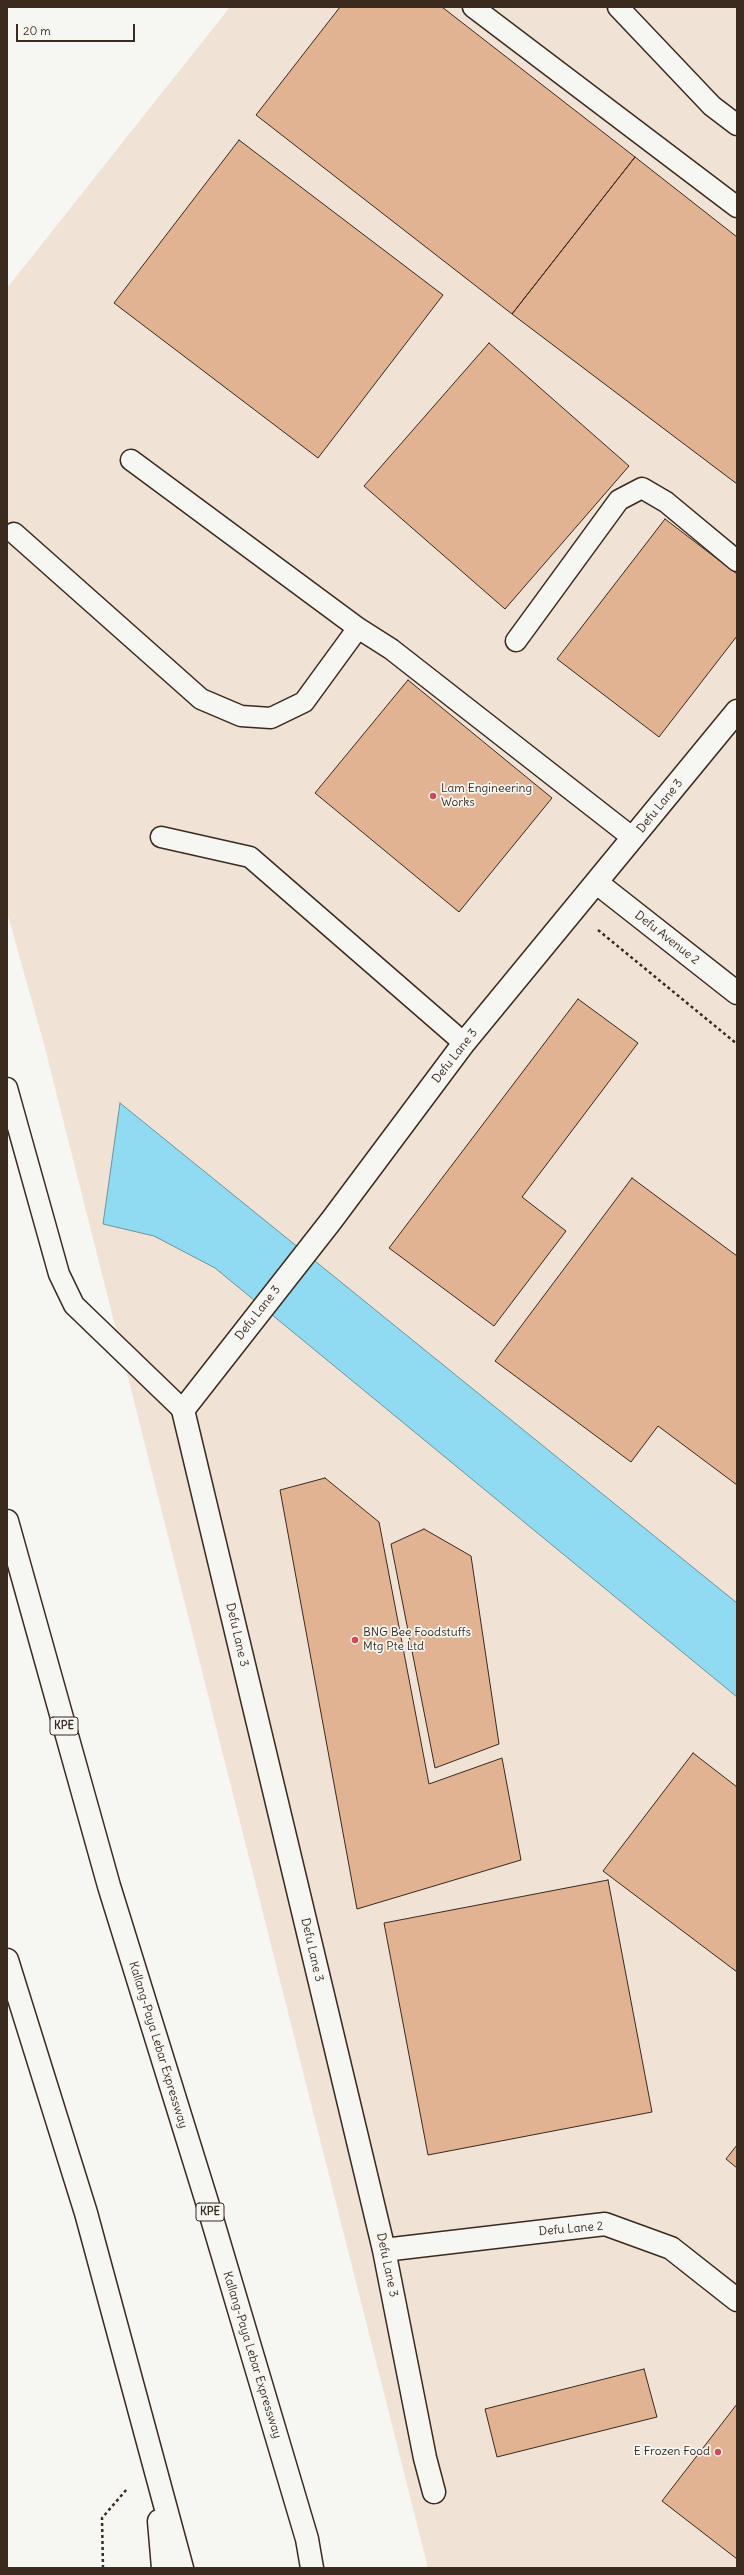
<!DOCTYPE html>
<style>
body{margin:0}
#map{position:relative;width:744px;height:2575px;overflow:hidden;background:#f6f6f2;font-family:Delius,sans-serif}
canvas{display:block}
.frame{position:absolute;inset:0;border:8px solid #3b2a1e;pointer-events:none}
.scale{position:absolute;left:16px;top:24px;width:119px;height:18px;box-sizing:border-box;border:2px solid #3b2a1e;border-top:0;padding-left:5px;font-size:12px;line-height:14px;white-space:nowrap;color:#3b2a1e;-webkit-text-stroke:3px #f6f6f2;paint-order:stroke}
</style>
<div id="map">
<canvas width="744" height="2575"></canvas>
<div class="frame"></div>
<div class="scale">20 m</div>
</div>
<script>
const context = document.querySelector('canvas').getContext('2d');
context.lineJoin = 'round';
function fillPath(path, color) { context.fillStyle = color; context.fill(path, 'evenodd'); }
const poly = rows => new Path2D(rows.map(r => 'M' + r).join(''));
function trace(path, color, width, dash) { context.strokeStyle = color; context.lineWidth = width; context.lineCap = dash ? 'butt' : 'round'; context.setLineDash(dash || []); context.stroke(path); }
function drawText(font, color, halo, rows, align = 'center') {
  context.font = font + ' Delius,sans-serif'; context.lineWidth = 3.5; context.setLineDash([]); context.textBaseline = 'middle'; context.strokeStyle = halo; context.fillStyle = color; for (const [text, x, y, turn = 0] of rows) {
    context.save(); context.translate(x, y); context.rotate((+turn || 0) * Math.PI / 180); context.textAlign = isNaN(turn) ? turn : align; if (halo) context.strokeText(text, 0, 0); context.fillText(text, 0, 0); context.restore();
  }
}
const built = poly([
 [230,7,737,7,737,2568,428,2568,44,1044,7,912,7,288]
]);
const water = poly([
 [120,1103,737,1603,737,1697,215,1268,154,1236,103,1224,120,1103]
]);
const building = poly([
 [340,7,442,7,635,157,512,314,256,115,340,7],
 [239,140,443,295,318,458,114,303,239,140],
 [635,157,737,237,737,484,512,314,635,157],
 [489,343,629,466,505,609,364,486,489,343],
 [665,519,737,574,737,636,659,737,557,659,665,519],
 [408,680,552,798,459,912,315,793,408,680],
 [578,999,638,1043,522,1197,566,1231,494,1326,389,1248,578,999],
 [632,1178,737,1256,737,1485,658,1426,631,1462,495,1361,632,1178],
 [325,1478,379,1522,429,1784,502,1758,521,1860,357,1909,280,1490,325,1478],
 [424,1529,471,1556,499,1744,435,1768,391,1544,424,1529],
 [693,1753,737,1787,737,1972,603,1871,693,1753],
 [608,1880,652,2112,428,2155,384,1923,608,1880],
 [737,2145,737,2168,726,2159,737,2145],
 [644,2369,657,2417,497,2457,485,2409,644,2369],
 [737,2404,737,2559,662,2501,737,2404]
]);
const path = poly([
 [598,930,737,1044],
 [103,2568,102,2518,127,2489]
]);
const service = poly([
 [473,7,737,207],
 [618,7,712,106,737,125],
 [131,460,358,628,391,649,633,838],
 [14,533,201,699,241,716,271,718,304,702,358,628],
 [516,641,619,500,642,488,666,502,737,561],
 [161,837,250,857,464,1043],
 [7,1088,59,1274,74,1305,183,1410]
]);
const minor = poly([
 [597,883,737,993],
 [384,2250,605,2224,671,2248,737,2300],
 [434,2492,425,2458,384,2250,183,1410,331,1221,464,1043,737,711]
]);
const motorway = poly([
 [7,1521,109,1886,207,2202,307,2539,312,2568],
 [7,1960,86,2213,182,2568],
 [159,2521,163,2568]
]);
const markers = [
 [433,796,4,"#d1495b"],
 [355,1640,4,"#d1495b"],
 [718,2452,4,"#d1495b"]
];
const shields = [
 [64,1726,28],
 [210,2212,28]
];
const shieldNames = [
 ["KPE",64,1726],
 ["KPE",210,2212]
];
const poiNames = [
 ["Lam Engineering",441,789],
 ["Works",441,803],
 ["BNG Bee Foodstuffs",363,1633],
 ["Mtg Pte Ltd",363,1647],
 ["E Frozen Food",710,2452,"right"]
];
const streetNames = [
 ["Defu Lane 3",660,806,-51],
 ["Defu Avenue 2",667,938,38],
 ["Defu Lane 3",455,1056,-52],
 ["Defu Lane 3",258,1313,-52],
 ["Defu Lane 3",237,1635,77],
 ["Defu Lane 3",312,1950,77],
 ["Kallang-Paya Lebar Expressway",158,2045,73],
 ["Defu Lane 2",571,2229,-5],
 ["Defu Lane 3",387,2265,78],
 ["Kallang-Paya Lebar Expressway",252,2355,73]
];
fillPath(built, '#f0e2d5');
fillPath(water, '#90daf2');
trace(water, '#6e949d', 1);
fillPath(building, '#e1b392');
trace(building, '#3b2a1e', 1);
trace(service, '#3b2a1e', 23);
trace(minor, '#3b2a1e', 25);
trace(motorway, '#3b2a1e', 25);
trace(path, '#3b2a1e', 2.5, [3, 3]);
trace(service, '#f6f6f2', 20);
trace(minor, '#f6f6f2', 22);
trace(motorway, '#f6f6f2', 22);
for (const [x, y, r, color] of markers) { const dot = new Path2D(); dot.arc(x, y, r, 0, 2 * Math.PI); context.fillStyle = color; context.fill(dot); trace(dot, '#f6f6f2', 1.5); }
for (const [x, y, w] of shields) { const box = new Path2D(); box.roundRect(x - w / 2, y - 9, w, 18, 3); context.fillStyle = '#f6f6f2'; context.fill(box); trace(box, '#3b2a1e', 1); }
drawText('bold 11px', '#3b2a1e', null, shieldNames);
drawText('12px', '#3b2a1e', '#f6f6f2', poiNames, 'left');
drawText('12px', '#3b2a1e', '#f6f6f2', streetNames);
</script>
